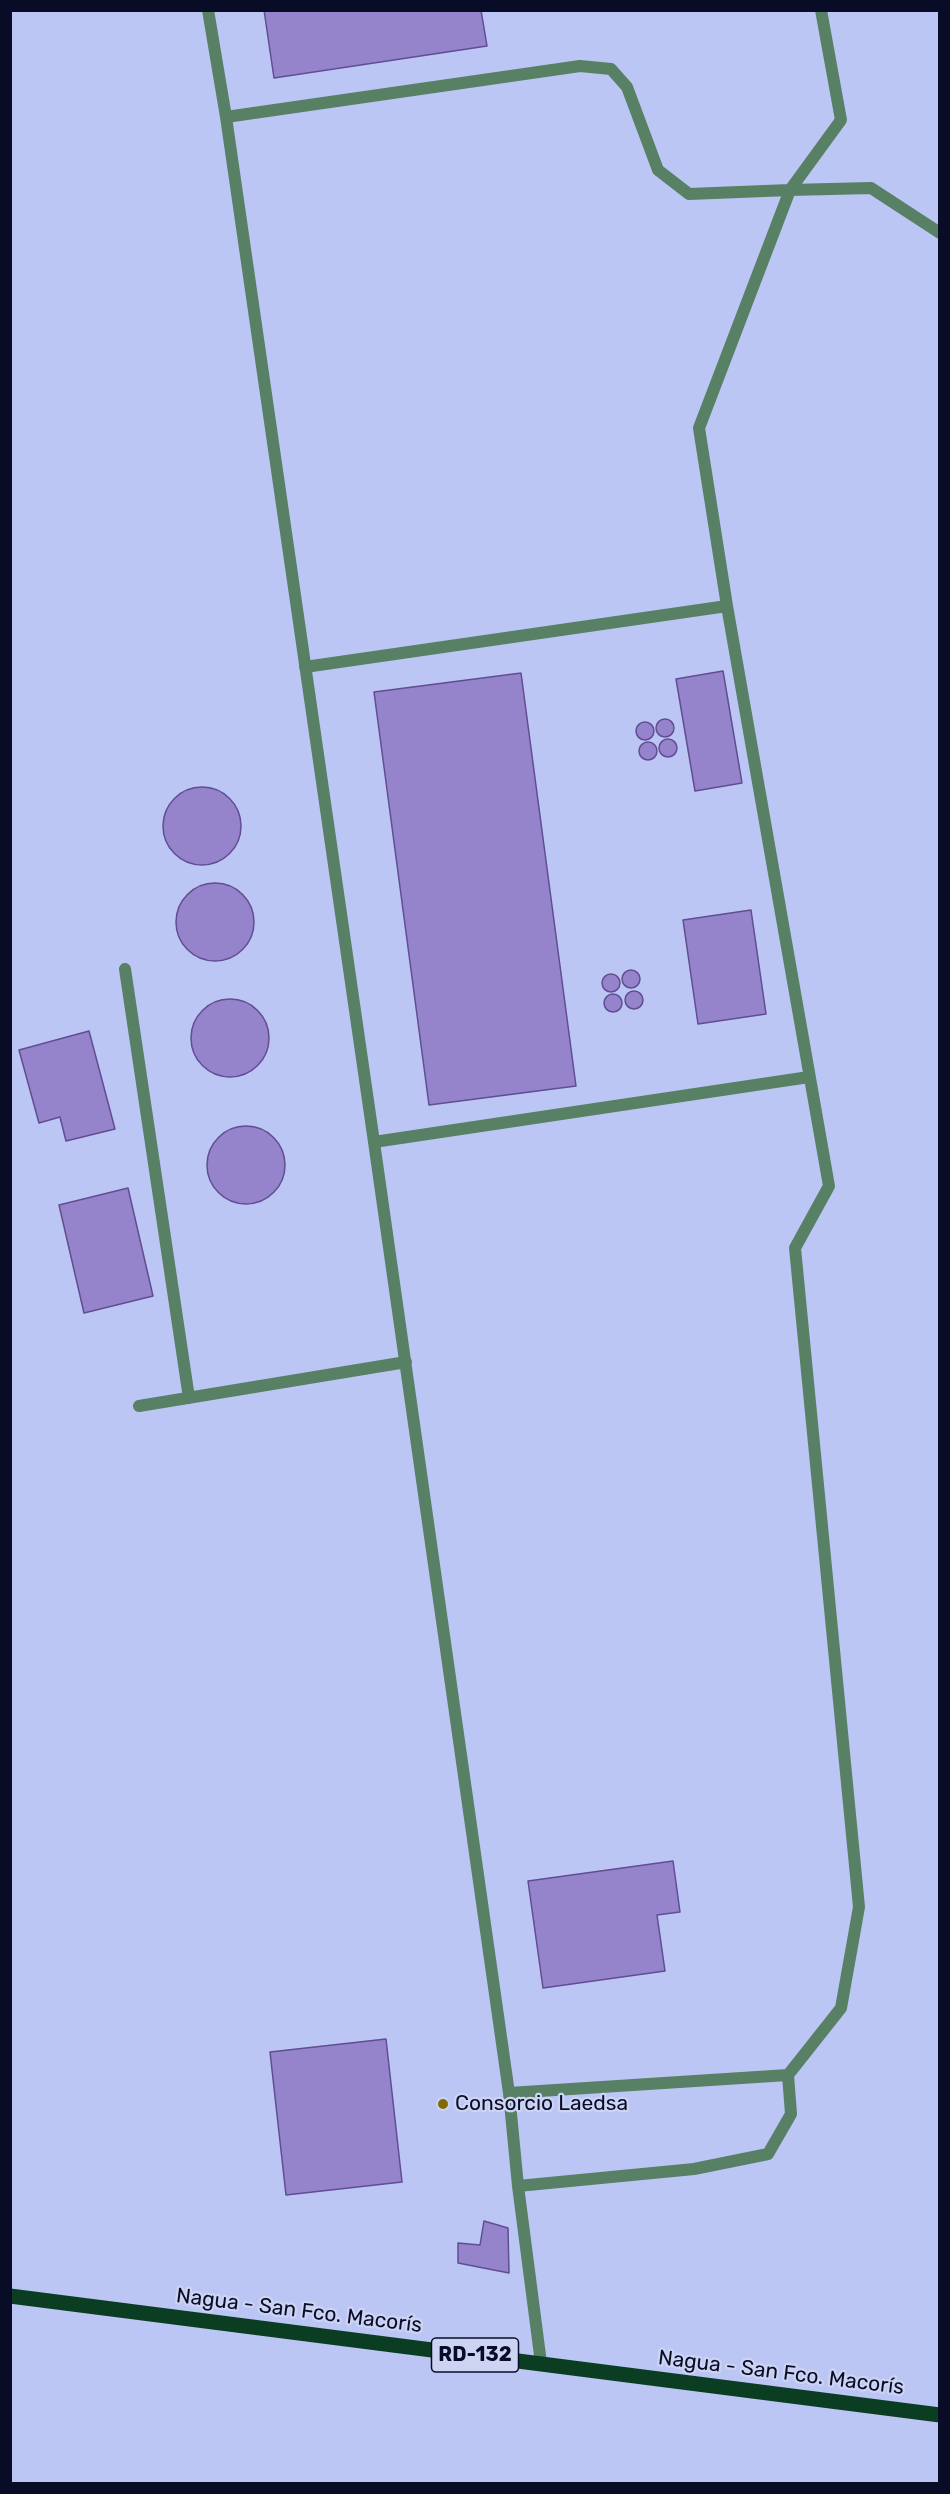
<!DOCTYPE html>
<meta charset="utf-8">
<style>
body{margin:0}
#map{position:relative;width:950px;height:2494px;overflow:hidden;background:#bcc6f4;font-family:Rubik,sans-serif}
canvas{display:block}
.frame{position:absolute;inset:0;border:12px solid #090c26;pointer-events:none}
</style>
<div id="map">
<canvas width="950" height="2494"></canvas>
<div class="frame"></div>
</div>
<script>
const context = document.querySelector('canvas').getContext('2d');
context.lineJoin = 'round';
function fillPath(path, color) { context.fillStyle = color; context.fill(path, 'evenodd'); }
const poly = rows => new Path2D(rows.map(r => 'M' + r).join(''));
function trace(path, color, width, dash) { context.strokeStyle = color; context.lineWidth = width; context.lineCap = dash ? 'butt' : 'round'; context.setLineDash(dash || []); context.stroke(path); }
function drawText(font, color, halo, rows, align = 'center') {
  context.font = font + ' Rubik,sans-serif'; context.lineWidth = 4.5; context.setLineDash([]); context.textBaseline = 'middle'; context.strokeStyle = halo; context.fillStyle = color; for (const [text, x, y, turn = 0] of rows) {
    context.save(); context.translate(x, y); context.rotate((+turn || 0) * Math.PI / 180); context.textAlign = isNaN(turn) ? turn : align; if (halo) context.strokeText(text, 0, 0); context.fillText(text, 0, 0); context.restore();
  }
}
const building = poly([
 [264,10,481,10,487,46,274,78,264,10],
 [723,671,742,783,695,791,676,679,723,671],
 [521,673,576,1086,429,1105,374,692,521,673],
 '656 728a9 9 0 1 1 18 0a9 9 0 1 1-18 0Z',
 '636 731a9 9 0 1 1 18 0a9 9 0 1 1-18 0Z',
 '659 748a9 9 0 1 1 18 0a9 9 0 1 1-18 0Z',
 '639 751a9 9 0 1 1 18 0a9 9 0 1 1-18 0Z',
 '163 826a39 39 0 1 1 78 0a39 39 0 1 1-78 0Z',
 '176 922a39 39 0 1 1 78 0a39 39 0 1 1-78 0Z',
 [751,910,766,1014,698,1024,683,920,751,910],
 '622 979a9 9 0 1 1 18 0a9 9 0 1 1-18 0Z',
 '602 983a9 9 0 1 1 18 0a9 9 0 1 1-18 0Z',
 '625 1000a9 9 0 1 1 18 0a9 9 0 1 1-18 0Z',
 '604 1003a9 9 0 1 1 18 0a9 9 0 1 1-18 0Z',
 '191 1038a39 39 0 1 1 78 0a39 39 0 1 1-78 0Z',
 [89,1031,115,1129,66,1141,60,1117,39,1123,19,1050,89,1031],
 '207 1165a39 39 0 1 1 78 0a39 39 0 1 1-78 0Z',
 [128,1188,153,1296,84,1313,59,1205,128,1188],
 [673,1861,680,1912,657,1915,665,1971,543,1988,528,1881,673,1861],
 [386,2039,402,2182,286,2195,270,2052,386,2039],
 [484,2221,508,2228,509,2273,458,2263,458,2243,480,2245,484,2221]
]);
const lane = poly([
 [208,10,226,117,374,1142,509,2093],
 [226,117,580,66,611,69,627,87,658,170,689,194,790,190,699,428,727,606,829,1186,795,1248,859,1907,841,2008,788,2075,509,2093,518,2186,541,2363],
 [790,190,841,120,821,10],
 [790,190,871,188,940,233],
 [305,667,727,606],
 [125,969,189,1398],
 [374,1142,809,1077],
 [139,1406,406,1362],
 [518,2186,694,2169,768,2154,791,2114,788,2075]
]);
const primary = poly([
 [10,2296,940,2415]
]);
const markers = [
 [443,2104,6,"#806b04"]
];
const shields = [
 [475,2355,87]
];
const shieldNames = [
 ["RD-132",475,2355]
];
const poiNames = [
 ["Consorcio Laedsa",455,2104]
];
const streetNames = [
 ["Nagua - San Fco. Macorís",299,2311,7],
 ["Nagua - San Fco. Macorís",781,2373,7]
];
fillPath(building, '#9583cc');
trace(building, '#614d92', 1.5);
trace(lane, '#578065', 12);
trace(primary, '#0a3d22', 15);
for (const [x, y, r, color] of markers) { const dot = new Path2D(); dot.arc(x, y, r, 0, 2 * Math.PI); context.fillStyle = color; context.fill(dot); trace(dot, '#cdd4f3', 2); }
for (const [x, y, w] of shields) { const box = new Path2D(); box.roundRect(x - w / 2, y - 17, w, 34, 4.5); context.fillStyle = '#cdd4f3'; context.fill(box); trace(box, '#090c26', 1.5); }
drawText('bold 20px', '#090c26', null, shieldNames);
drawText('21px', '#090c26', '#cdd4f3', poiNames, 'left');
drawText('21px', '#090c26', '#cdd4f3', streetNames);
</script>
